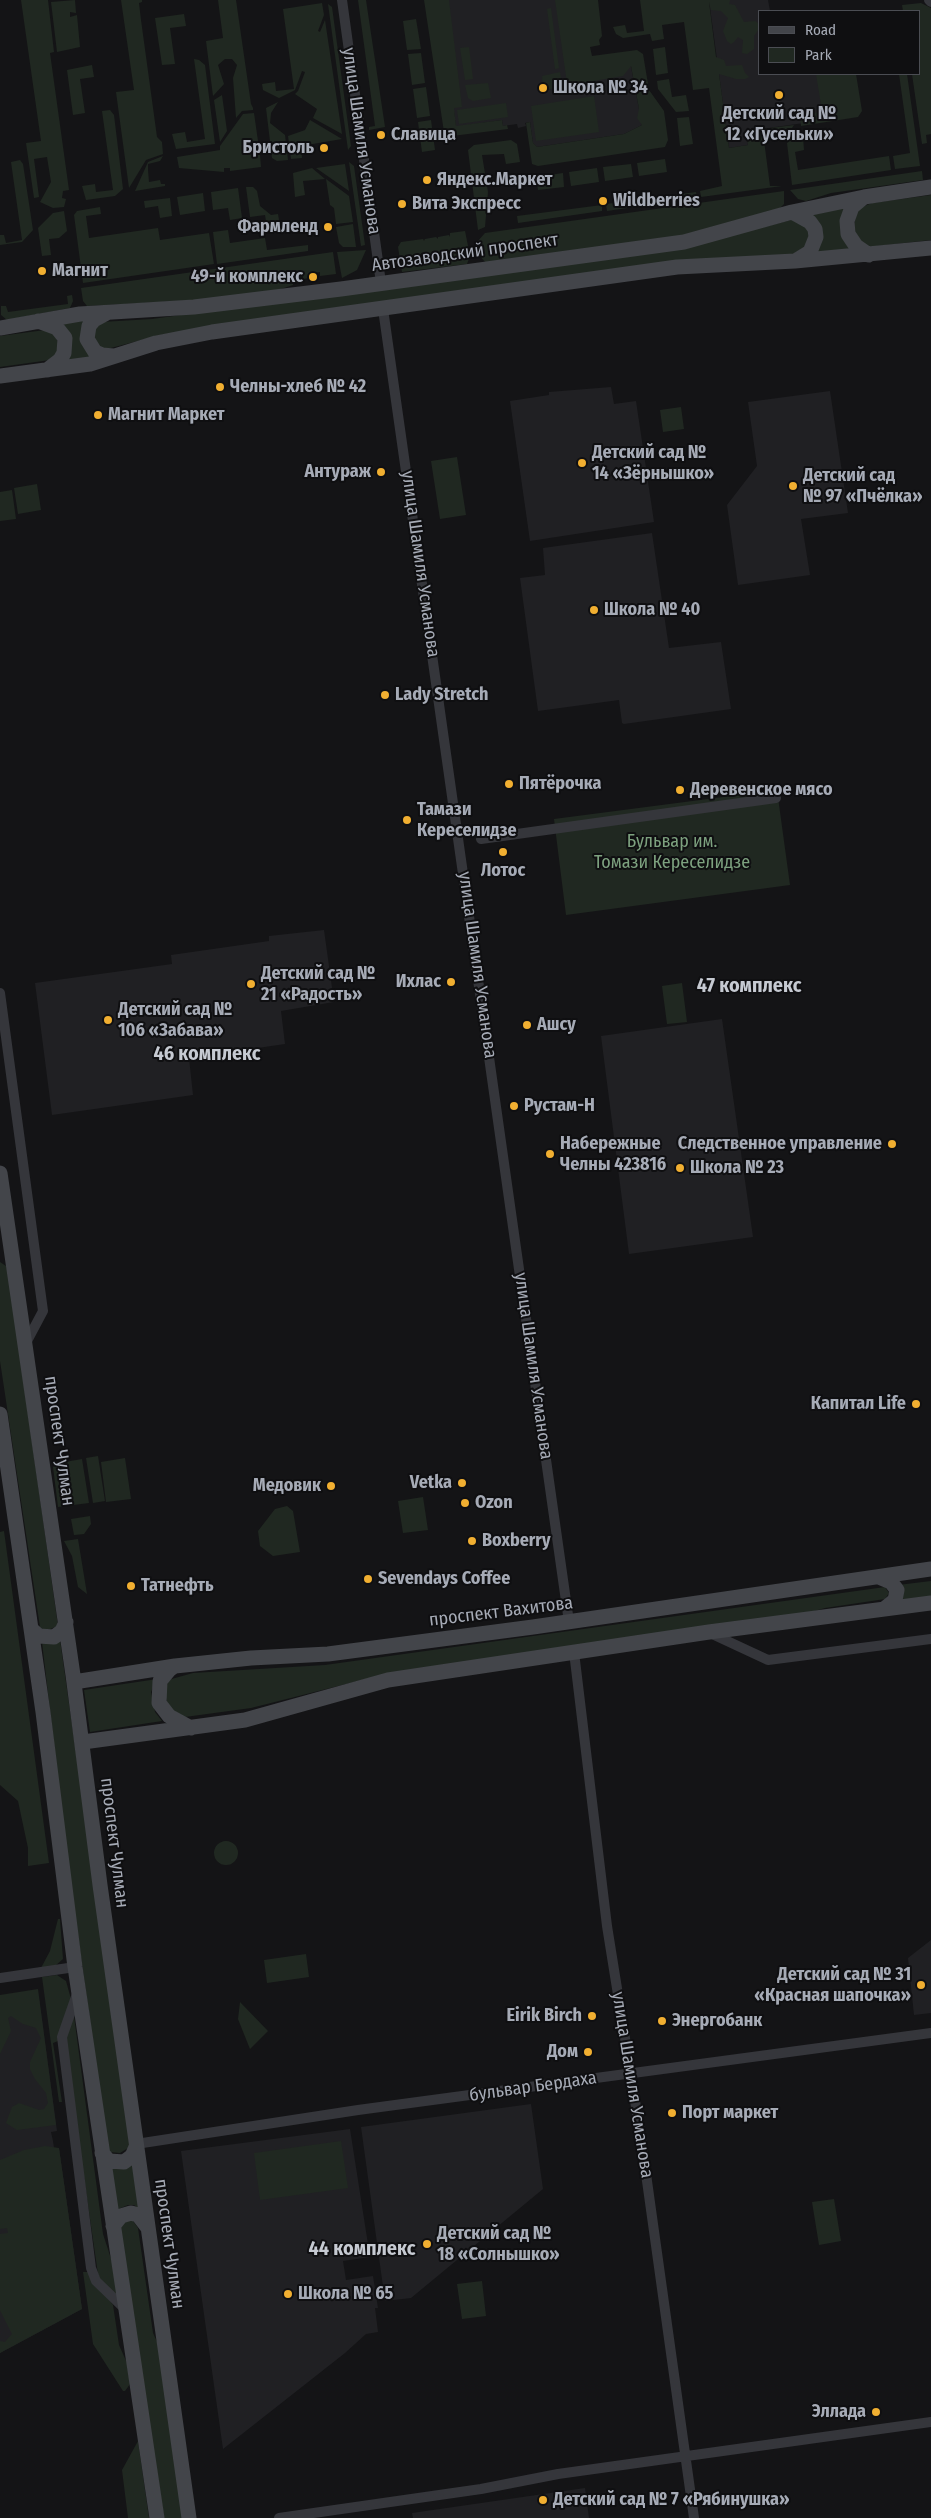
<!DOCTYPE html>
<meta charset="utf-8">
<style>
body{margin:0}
#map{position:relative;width:931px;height:2518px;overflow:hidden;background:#141416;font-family:"Fira Sans Condensed",sans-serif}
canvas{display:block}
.legend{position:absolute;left:758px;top:10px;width:162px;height:65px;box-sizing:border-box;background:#0f0f11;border:1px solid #4b4d53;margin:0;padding:6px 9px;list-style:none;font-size:15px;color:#a6abb6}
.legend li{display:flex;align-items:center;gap:10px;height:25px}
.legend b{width:25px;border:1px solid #4b4d53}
</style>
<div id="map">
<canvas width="931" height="2518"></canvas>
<ul class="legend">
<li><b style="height:6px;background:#43454a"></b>Road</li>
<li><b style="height:14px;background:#202821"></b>Park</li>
</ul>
</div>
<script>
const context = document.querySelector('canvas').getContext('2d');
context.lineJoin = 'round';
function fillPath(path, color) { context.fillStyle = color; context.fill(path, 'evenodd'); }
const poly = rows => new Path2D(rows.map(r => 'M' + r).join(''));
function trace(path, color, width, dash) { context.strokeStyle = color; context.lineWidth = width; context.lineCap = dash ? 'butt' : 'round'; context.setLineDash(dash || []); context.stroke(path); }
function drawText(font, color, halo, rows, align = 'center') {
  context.font = font + ' "Fira Sans Condensed",sans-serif'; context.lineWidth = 4; context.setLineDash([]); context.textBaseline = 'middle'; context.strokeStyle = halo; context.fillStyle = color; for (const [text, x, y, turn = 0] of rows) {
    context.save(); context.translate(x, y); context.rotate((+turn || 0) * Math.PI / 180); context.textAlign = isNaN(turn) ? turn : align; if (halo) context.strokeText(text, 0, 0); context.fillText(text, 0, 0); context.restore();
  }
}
const built = poly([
 [439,0,574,0,582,56,630,61,642,125,624,134,537,147,533,143,530,122,525,123,526,126,518,128,517,124,503,126,502,120,456,127],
 [709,0,768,0,770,11,760,11,760,74,834,74,840,118,804,119,804,123,747,131,748,145,729,148],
 [611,387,614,404,636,401,654,522,530,541,510,401,549,395,549,392],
 [830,391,848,513,801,519,810,575,738,585,727,505,757,466,748,402],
 [652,533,669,648,721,642,731,709,624,724,622,723,619,700,538,711,520,578,545,575,543,548],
 [324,930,334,1002,281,1011,285,1044,189,1058,193,1095,52,1115,35,983,172,964,171,955,269,941,269,936],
 [722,1019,753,1237,629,1254,601,1036],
 [931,1940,931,2013,914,2015,908,1958],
 [39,1998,57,2131,51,2132,53,2141,54,2148,59,2148,82,2309,0,2353,0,2004],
 [531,2104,543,2189,411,2298,385,2301,361,2127],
 [350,2129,370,2257,343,2261,346,2280,373,2276,378,2308,375,2308,378,2332,366,2334,345,2353,223,2449,181,2151],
 [585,2488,589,2518,413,2518,412,2513]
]);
const green = poly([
 [21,0,48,0,54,52,50,53,69,190,63,191,62,198,66,199,64,207,53,208,40,202,51,182,47,157,34,159,39,197,34,198,26,143,41,141],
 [75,0,76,13,70,12,70,17,77,15,80,47,57,52,51,2],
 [121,0,142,0,142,2,139,3,141,20,157,137,162,142,163,154,146,160,129,188,116,92,134,90],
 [218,0,236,0,251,104,253,108,253,110,242,111,236,118,233,78,237,65,232,59,225,59,218,65,224,84,213,96,206,41,223,38],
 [358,0,366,0,385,127,369,130,369,127,375,126],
 [424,0,449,0,462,107,454,108,456,126,502,120,503,126,507,125,508,129,452,136,444,132],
 [555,0,598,0,602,36,599,40,600,45,590,47,592,56,637,50,643,54,649,90,664,111,668,140,665,147,538,166,532,164,526,123,530,122,533,143,537,147,624,134,642,125,637,118,639,109,631,66,623,76,570,85,567,83],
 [640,0,730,0,729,4,735,5,744,22,755,21,759,24,759,29,754,36,754,49,747,54,742,53,743,40,738,37,734,42,731,44,727,41,723,31,728,18,721,11,711,10,709,2,716,57,724,60,726,66,742,65,745,73,749,77,745,79,736,79,719,74,729,148,748,145,746,131,794,125,792,128,763,133,770,186,782,186,701,197,700,191,722,186,709,88,693,90,684,22,662,25,664,39,652,41,650,34,623,38,616,34,613,27,625,25,627,33,644,31],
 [322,3,324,15,318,31,320,32,325,20,342,134,313,118,317,109,295,94,298,91,305,72,302,71,295,90,279,98,263,90,262,84,275,82,276,91,294,89,283,9],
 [921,3,931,8,931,134,926,135,927,143,922,144,912,74,920,74,920,11,903,11,902,5],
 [328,4,332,7,351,146,348,150],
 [551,8,559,68,555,69,547,9],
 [184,14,186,26,170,28,175,64,162,65,155,18],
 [416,19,421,49,407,50,403,21],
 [469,47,473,79,465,80,460,48],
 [665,47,668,73,656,75,653,49],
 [421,53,425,83,412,85,408,54],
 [194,59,199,60,205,65,215,144,176,149,172,134,185,132,187,142,205,139],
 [92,65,94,77,80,79,85,113,73,115,67,70],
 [560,72,562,84,558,88,543,90,542,76],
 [816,74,856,74,862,111,858,117,801,126,800,117,822,111],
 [899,74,907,74,920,166,895,169,893,156,910,153],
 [669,79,672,97,686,95,689,111,676,112,658,89,657,81],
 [488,83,491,98,473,101,468,98,465,85],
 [426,87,430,116,417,118,413,89],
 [222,95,227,131,220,142,214,100],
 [594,96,599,132,536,141,531,106],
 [278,102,271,113,270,123,285,135,288,160,277,161,272,158,266,108],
 [506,103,508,117,459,124,457,110],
 [110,110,114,115,123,189,115,196,86,200,82,186,95,184,96,192,113,190,102,111],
 [254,113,259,148,254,149,255,155,260,155,261,167,230,171,230,168,224,168,224,172,179,168,177,157,220,150,220,146,243,114],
 [689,117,693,144,680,146,677,118],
 [310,120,342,139,301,146,302,158,291,159,288,136,305,130],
 [431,120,435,150,422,152,418,122],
 [803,137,804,150,795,152,798,170,889,156,891,170,792,185,787,143,791,139],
 [511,140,517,144,520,162,506,164,504,154,482,155,488,192,485,227,478,230,468,150,474,145],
 [163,156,160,161,148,164,148,170,149,182,160,180,161,184,165,184,165,186,135,191,148,162],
 [665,159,667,172,639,176,637,163],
 [20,160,23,164,33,230,22,242,0,245,0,235,4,235,6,243,22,240,11,162],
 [349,162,354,166,365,245,361,246],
 [345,164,349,191,316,168],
 [631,164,633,177,605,181,603,167],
 [312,168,325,179,303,181,305,195,295,197,293,173],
 [597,168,599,182,571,186,569,172],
 [922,171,923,180,831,193,806,201,798,199,790,190],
 [563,173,564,187,538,190,536,177],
 [326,179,349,196,353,222,336,224,334,208,330,205],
 [246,187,253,187,257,191,260,206,271,215,278,214,280,226,267,228,265,215,250,217],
 [238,188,242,218,230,220,228,208,213,210,211,192],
 [784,191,784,204,779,209,704,233,486,263,479,255,477,242,485,233],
 [696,192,697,198,607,211,606,204],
 [203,193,205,211,180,215,177,197],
 [931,195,931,240,868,247,853,234,856,213,862,207,872,203],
 [170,198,172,216,160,218,158,206,145,208,144,201],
 [602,205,602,211,518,223,517,216],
 [100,207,101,214,86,216,89,238,158,228,160,240,209,233,214,264,83,283,74,215,77,211],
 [848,207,852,250,817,253,811,215],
 [64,211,67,231,59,238,49,239,51,255,42,256,38,228,53,213],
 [791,220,798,220,808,228,810,244,793,254,161,335,107,349,101,349,93,342,93,329,101,322,152,319,704,242],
 [353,224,356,247,343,247,339,243,336,227],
 [228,230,230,243,265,238,267,250,308,245,308,251,217,264,213,232],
 [465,231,470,256,467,264,402,272,398,247,401,242,423,239,424,241,425,239,436,237,438,239,438,237,449,235,450,237,450,233],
 [366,250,357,270,342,278,337,252],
 [333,252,336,274,320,276,320,272,308,274,309,278,293,281,293,285,275,291,200,300,87,306,83,301,81,288],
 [72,295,73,301,70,308,7,320,1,315,1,306,6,306,8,312,68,304,67,296],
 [86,319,91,358,64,363,58,322],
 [45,330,55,333,60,350,50,360,0,367,0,336],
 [681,407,684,429,663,432,660,410],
 [457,457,466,515,440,519,431,461],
 [37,484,41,510,18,514,14,488],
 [12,490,16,519,0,521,0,492],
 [777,790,790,885,566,915,554,819],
 [682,983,687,1022,667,1024,662,986],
 [0,1262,6,1266,8,1272,58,1626,45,1631,40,1627,0,1361],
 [98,1456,105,1501,93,1503,86,1458],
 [125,1458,131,1499,106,1502,101,1462],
 [82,1459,89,1503,58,1507,53,1467,59,1463],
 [423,1497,428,1530,403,1533,398,1501],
 [287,1506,293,1511,300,1552,273,1556,260,1546,258,1531,275,1509],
 [90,1516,91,1524,84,1534,74,1535,71,1519],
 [4,1531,49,1863,28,1866,28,1848,18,1801,0,1785,0,1532],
 [78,1539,87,1594,78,1587,72,1556,64,1541],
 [931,1581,931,1598,900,1603,898,1585],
 [885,1587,889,1593,885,1599,825,1608,791,1618,386,1674,251,1708,185,1717,169,1708,165,1695,168,1680,193,1673,325,1665],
 [60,1640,130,2134,131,2142,128,2148,120,2153,110,2152,108,2149,68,1864,42,1642],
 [157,1679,151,1692,155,1712,162,1721,90,1732,84,1690],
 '214 1853a12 12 0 1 1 24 0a12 12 0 1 1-24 0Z',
 [58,1919,60,1919,63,1959,55,1966,41,1968,50,1951],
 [306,1954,309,1977,267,1983,264,1960],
 [57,1975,66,1981,71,1999,58,2041,53,2043,62,2102,59,2102,42,1977],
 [38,1989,56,2125,17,2130,6,2123,12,2107,19,2103,39,2110,44,2109,48,2103,46,2093,35,2079,30,2069,30,2062,41,2038,36,2028,23,2024,11,2016,8,2018,11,2031,0,2054,0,1995],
 [240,2002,268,2031,250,2049,238,2019],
 [74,2016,103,2234,115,2271,118,2295,116,2295,101,2281,98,2274,64,2039],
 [341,2141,348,2188,260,2200,254,2153],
 [45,2146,59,2148,82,2309,0,2353,0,2341,5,2342,12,2334,0,2310,0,2234,8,2233,7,2228,0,2229,0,2160,24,2150],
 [133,2162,139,2209,134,2205,128,2205,116,2210,109,2166,121,2168],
 [834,2199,841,2241,819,2245,812,2202],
 [123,2220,133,2221,138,2228,153,2333,159,2346,183,2518,164,2518,119,2223],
 [83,2272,89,2272,113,2305,119,2345,127,2363,130,2384,125,2391,123,2391,93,2344],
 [482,2281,486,2316,462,2319,457,2284],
 [138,2441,149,2518,128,2518,122,2470]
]);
const street = poly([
 [342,0,381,283],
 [929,0,931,2],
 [383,309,569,1622],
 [481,839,776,798],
 [0,993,43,1311,26,1343],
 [710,1633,768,1660,931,1639],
 [574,1652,607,1926,641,2138,694,2518],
 [0,1978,75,1967],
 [77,1994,62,2037,91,2268,96,2281,126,2310],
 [136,2144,358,2110,931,2033],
 [279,2518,481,2489,558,2474,931,2422]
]);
const secondary = poly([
 [864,197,852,207,847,221,848,234,856,246,869,255],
 [792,212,810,222,815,229,816,237,810,252,797,260],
 [107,313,94,320,89,326,87,339,95,352,102,355,114,356],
 [38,321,57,328,65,338,64,353,60,360,47,370],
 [0,328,80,314,194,307,341,289,684,242,792,212,864,197,931,187],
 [0,376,90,364,156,343,212,332,677,267,795,261,931,248],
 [0,1173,73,1675,100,1885,189,2518],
 [0,1414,43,1712,75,1967,157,2518],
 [879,1577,891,1582,897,1590,895,1600,884,1609],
 [31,1629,39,1636,54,1637,62,1631,66,1622],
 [175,1666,170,1669,160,1681,159,1703,169,1716,191,1728],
 [74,1682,175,1666,251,1658,328,1654,533,1627,931,1569],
 [83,1742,245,1720,388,1680,709,1632,931,1603],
 [102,2153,109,2161,124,2162,132,2156,136,2147],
 [113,2226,121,2216,131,2213,138,2215,148,2228]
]);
const markers = [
 [543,88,5,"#f1af31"],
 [779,95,5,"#f1af31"],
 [381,135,5,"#f1af31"],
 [324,148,5,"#f1af31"],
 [427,180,5,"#f1af31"],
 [603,201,5,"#f1af31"],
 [402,204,5,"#f1af31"],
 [328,227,5,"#f1af31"],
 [42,271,5,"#f1af31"],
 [313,277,5,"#f1af31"],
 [220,387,5,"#f1af31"],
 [98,415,5,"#f1af31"],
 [582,463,5,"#f1af31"],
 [381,472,5,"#f1af31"],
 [793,486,5,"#f1af31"],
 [594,610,5,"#f1af31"],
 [385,695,5,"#f1af31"],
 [509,784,5,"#f1af31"],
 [680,790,5,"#f1af31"],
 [407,820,5,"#f1af31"],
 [503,852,5,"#f1af31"],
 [451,982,5,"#f1af31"],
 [251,984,5,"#f1af31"],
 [108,1020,5,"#f1af31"],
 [527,1025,5,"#f1af31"],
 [514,1106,5,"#f1af31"],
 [892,1144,5,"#f1af31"],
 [550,1154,5,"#f1af31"],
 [680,1168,5,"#f1af31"],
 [916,1404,5,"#f1af31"],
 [462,1483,5,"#f1af31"],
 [331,1486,5,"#f1af31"],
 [465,1503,5,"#f1af31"],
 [472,1541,5,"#f1af31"],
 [368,1579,5,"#f1af31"],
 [131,1586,5,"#f1af31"],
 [921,1985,5,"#f1af31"],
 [592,2016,5,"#f1af31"],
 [662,2021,5,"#f1af31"],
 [588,2052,5,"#f1af31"],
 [672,2113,5,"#f1af31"],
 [427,2244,5,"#f1af31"],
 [288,2294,5,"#f1af31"],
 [876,2412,5,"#f1af31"],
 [543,2500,5,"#f1af31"]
];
const poiNames = [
 ["Школа № 34",553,88],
 ["Детский сад №",779,114,"center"],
 ["12 «Гусельки»",779,135,"center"],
 ["Славица",391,135],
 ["Бристоль",314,148,"right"],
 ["Яндекс.Маркет",437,180],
 ["Wildberries",613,201],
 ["Вита Экспресс",412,204],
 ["Фармленд",318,227,"right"],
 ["Магнит",52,271],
 ["49-й комплекс",303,277,"right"],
 ["Челны-хлеб № 42",230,387],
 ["Магнит Маркет",108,415],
 ["Детский сад №",592,453],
 ["14 «Зёрнышко»",592,474],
 ["Антураж",371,472,"right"],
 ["Детский сад",803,476],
 ["№ 97 «Пчёлка»",803,497],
 ["Школа № 40",604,610],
 ["Lady Stretch",395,695],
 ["Пятёрочка",519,784],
 ["Деревенское мясо",690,790],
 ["Тамази",417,810],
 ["Кереселидзе",417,831],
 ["Лотос",503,871,"center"],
 ["Детский сад №",261,974],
 ["21 «Радость»",261,995],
 ["Ихлас",441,982,"right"],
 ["Детский сад №",118,1010],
 ["106 «Забава»",118,1031],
 ["Ашсу",537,1025],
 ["Рустам-Н",524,1106],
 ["Набережные",560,1144],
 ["Челны 423816",560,1165],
 ["Следственное управление",882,1144,"right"],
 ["Школа № 23",690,1168],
 ["Капитал Life",906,1404,"right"],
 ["Vetka",452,1483,"right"],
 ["Медовик",321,1486,"right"],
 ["Ozon",475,1503],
 ["Boxberry",482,1541],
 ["Sevendays Coffee",378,1579],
 ["Татнефть",141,1586],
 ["Детский сад № 31",911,1975,"right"],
 ["«Красная шапочка»",911,1996,"right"],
 ["Eirik Birch",582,2016,"right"],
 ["Энергобанк",672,2021],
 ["Дом",578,2052,"right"],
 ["Порт маркет",682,2113],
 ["Детский сад №",437,2234],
 ["18 «Солнышко»",437,2255],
 ["Школа № 65",298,2294],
 ["Эллада",866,2412,"right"],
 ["Детский сад № 7 «Рябинушка»",553,2500]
];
const streetNames = [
 ["улица Шамиля Усманова",361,141,82],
 ["Автозаводский проспект",465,253,-8],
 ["улица Шамиля Усманова",420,564,82],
 ["улица Шамиля Усманова",477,965,82],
 ["улица Шамиля Усманова",533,1366,82],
 ["проспект Чулман",59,1441,82],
 ["проспект Вахитова",501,1612,-7],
 ["проспект Чулман",114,1843,83],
 ["улица Шамиля Усманова",632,2085,81],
 ["бульвар Бердаха",533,2087,-8],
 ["проспект Чулман",169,2244,82]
];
const parkNames = [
 ["Бульвар им.",672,842],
 ["Томази Кереселидзе",672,863]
];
const quarterNames = [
 ["47 комплекс",749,986],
 ["46 комплекс",207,1054],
 ["44 комплекс",362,2249]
];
fillPath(built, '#202023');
fillPath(green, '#202821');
trace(street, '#35363b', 10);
trace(secondary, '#43454a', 15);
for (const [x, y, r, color] of markers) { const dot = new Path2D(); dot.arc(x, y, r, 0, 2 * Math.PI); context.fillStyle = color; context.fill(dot); trace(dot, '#0f0f11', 2); }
drawText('bold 18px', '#a6abb6', '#0f0f11', poiNames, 'left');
drawText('18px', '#a6abb6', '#0f0f11', streetNames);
drawText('18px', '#7da17f', '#0f0f11', parkNames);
drawText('bold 20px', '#c6cad2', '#0f0f11', quarterNames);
</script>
